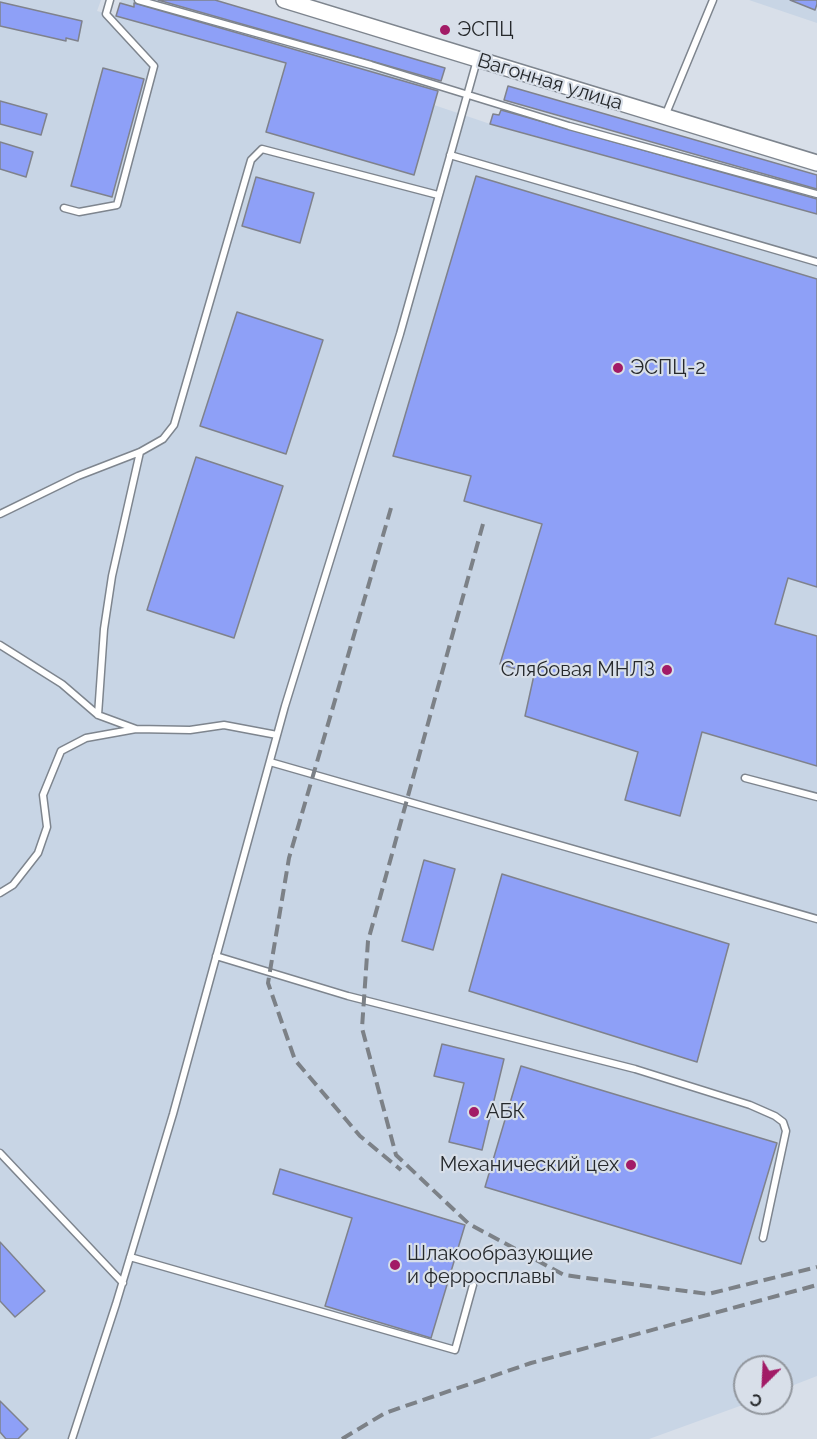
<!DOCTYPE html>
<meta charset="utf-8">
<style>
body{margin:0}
#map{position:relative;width:817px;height:1439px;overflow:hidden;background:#d8dfe9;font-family:Raleway,sans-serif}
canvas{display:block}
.north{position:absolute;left:733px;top:1355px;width:60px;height:60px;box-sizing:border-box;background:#d8dfe9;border:2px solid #91969d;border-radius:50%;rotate:204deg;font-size:16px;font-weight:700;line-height:24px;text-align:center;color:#26292c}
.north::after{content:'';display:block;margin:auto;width:21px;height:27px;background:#a21b66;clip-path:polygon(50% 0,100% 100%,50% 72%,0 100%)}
</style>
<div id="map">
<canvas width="817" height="1439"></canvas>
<div class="north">С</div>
</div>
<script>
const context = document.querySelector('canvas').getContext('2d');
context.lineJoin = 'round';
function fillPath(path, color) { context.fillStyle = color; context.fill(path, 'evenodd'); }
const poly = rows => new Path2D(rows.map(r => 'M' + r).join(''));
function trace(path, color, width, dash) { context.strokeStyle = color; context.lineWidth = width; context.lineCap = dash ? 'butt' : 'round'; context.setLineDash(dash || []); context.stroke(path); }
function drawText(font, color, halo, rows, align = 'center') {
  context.font = font + ' Raleway,sans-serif'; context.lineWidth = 4.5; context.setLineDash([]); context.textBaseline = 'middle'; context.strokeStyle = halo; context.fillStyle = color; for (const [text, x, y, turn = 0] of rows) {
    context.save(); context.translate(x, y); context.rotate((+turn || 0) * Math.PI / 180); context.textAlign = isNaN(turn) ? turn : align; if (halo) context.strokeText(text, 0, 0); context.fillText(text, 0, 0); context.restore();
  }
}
const built = poly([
 [0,0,101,0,97,11,116,16,121,0,215,0,445,68,434,105,502,128,817,214,817,1376,781,1390,781,1367,745,1367,745,1403,748,1403,649,1439,0,1439],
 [749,0,817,0,817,23]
]);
const building = poly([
 [158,0,215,0,445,68,441,81,158,0],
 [790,0,817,0,817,4,815,10,790,0],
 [0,2,82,21,78,41,66,38,66,41,0,26,0,2],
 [120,3,134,7,134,3,438,91,414,175,266,132,286,63,116,16,120,3],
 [103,68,144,79,112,197,71,186,103,68],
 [508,86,817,175,817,189,504,100,508,86],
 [0,101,47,114,41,135,0,124,0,101],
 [501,110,817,199,817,214,490,124,493,114,499,115,501,110],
 [0,142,33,152,26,177,0,169,0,142],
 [476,176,817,279,817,587,788,578,775,624,817,636,817,766,702,732,680,816,625,800,638,752,525,716,534,675,500,664,542,524,464,501,471,476,393,456,476,176],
 [256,177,314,193,300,243,242,226,256,177],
 [237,312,323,340,286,454,200,426,237,312],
 [196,457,283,486,234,638,147,610,196,457],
 [424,860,455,869,433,950,402,941,424,860],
 [502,874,729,944,697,1062,469,991,502,874],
 [442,1044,504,1059,482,1150,449,1142,464,1083,434,1076,442,1044],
 [521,1066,777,1143,741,1264,485,1187,521,1066],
 [280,1169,465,1225,431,1338,325,1306,352,1218,273,1194,280,1169],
 [0,1242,45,1291,15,1317,0,1301,0,1242],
 [0,1401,28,1429,18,1439,6,1439,0,1432,0,1401]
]);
const service = poly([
 [138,0,371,65,569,126,817,194],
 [665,116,713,0],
 [450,155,817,262],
 [64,208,79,212,117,205,154,66,106,14,110,0],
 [0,514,78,476,140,452,163,439,174,425,251,160,262,149,438,195],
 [0,645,62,684,98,715,136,729,190,730,224,725,277,735],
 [98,715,104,629,112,576,140,452],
 [270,762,817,919],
 [745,778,817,797],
 [0,893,13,885,38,853,47,827,43,795,61,751,86,738,136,729],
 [216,956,348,996,635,1069,750,1105,775,1116,783,1122,786,1131,763,1238],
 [0,1153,123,1283],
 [130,1257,455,1350,473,1285],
 [72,1439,116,1304,173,1114,285,706,400,334,477,60]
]);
const tertiary = poly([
 [284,0,817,163]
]);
const rail = poly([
 [391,508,289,858,268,983,295,1060,360,1136,401,1170],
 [483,524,368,941,362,1028,396,1155,469,1224,564,1275,708,1294,817,1267],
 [342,1439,385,1413,531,1363,817,1285]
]);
const markers = [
 [445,30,6,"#a21b66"],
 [618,368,6,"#a21b66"],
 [667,670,6,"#a21b66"],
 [474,1112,6,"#a21b66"],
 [631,1165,6,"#a21b66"],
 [395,1265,6,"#a21b66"]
];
const poiNames = [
 ["ЭСПЦ",457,30],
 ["ЭСПЦ-2",630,368],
 ["Слябовая МНЛЗ",655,670,"right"],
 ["АБК",486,1112],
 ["Механический цех",619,1165,"right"],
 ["Шлакообразующие",407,1254],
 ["и ферросплавы",407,1277]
];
const streetNames = [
 ["Вагонная улица",550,82,17]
];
fillPath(built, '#c8d5e5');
fillPath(building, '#8ea0f7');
trace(building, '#7f828c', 1.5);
trace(service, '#7e858e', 9);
trace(tertiary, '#7e858e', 18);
trace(service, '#fff', 6);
trace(tertiary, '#fff', 15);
trace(rail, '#7c8187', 4, [12, 6]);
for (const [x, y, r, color] of markers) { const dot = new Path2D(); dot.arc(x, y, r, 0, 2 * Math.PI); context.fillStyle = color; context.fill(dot); trace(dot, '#d8dfe9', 2); }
drawText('20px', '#26292c', '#d8dfe9', poiNames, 'left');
drawText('20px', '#26292c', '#d8dfe9', streetNames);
</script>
